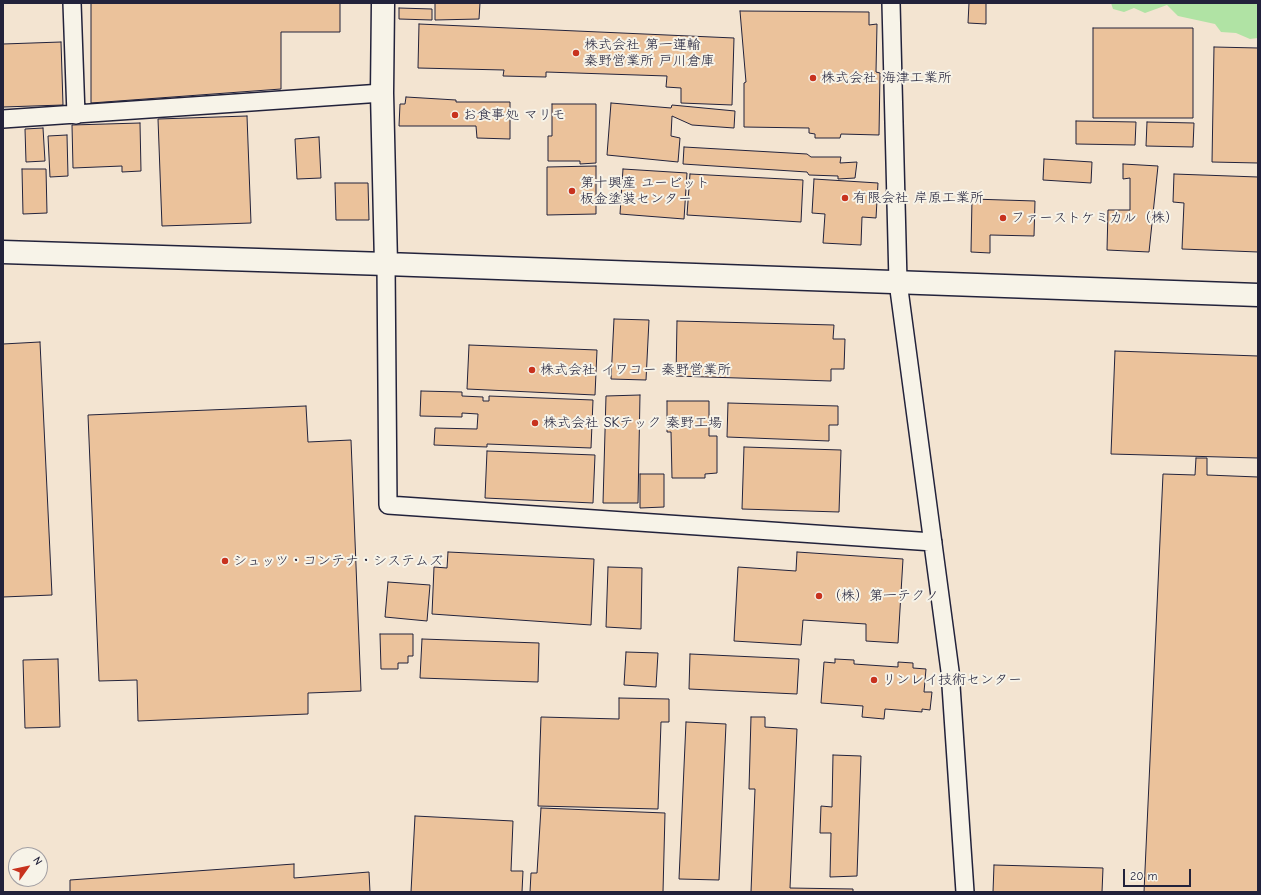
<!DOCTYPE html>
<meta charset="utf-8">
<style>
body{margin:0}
#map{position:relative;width:1261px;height:895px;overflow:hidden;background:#f3e4d1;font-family:"Comic Neue",sans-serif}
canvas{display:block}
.frame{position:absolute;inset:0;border:4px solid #22223b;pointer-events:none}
.north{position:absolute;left:8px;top:847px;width:40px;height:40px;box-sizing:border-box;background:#f7f3e8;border:1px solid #a29fa3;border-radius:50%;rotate:57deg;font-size:11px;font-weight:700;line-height:16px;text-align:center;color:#22223b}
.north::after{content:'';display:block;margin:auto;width:14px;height:18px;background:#c8321e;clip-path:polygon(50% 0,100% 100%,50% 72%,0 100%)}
.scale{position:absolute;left:1123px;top:869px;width:68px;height:18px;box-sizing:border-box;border:2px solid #22223b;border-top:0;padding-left:5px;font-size:12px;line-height:14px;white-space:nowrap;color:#22223b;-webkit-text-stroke:3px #f7f3e8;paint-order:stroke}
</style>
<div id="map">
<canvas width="1261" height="895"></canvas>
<div class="frame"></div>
<div class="north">N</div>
<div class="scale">20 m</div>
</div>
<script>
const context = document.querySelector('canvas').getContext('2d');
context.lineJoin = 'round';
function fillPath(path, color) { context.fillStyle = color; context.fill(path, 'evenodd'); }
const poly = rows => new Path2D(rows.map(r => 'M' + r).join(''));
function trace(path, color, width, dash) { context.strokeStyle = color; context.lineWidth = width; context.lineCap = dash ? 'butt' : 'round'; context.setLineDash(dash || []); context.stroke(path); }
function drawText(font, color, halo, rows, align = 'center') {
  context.font = font + ' "Comic Neue","Klee One",sans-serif'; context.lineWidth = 4; context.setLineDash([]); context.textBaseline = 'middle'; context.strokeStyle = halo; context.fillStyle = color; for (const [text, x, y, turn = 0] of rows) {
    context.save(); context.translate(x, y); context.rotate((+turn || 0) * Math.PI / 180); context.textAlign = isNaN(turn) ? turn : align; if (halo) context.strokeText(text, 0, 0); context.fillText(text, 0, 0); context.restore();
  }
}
const green = poly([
 [1111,3,1258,3,1258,38,1250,39,1236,33,1221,32,1215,24,1178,16,1167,5,1145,13,1134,8,1124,12,1113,9]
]);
const building = poly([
 [91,3,340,3,340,32,281,32,281,89,91,103,91,3],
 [435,3,480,3,479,19,435,20,435,3],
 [969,3,986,3,986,24,968,23,969,3],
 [399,8,432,9,432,20,399,19,399,8],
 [740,11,869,12,869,25,877,24,876,72,880,73,879,135,841,134,840,138,815,138,815,134,809,133,809,128,744,127,744,83,746,82,740,11],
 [419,24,734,38,732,105,681,103,681,88,666,87,667,76,546,72,546,77,503,76,504,70,418,68,419,24],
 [1093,28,1193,28,1193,118,1093,118,1093,28],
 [61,42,63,105,3,107,3,44,61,42],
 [1214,47,1258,48,1258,163,1212,162,1214,47],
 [406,97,456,100,456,102,510,102,510,139,477,138,476,126,399,126,400,104,405,104,406,97],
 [611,103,671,108,672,105,735,111,734,128,692,125,672,116,671,136,680,138,678,162,607,155,611,103],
 [552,104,596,104,596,163,580,164,580,161,548,161,548,136,552,136,552,104],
 [247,116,251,223,162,226,158,119,247,116],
 [1076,121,1136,122,1135,145,1076,144,1076,121],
 [1147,122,1194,123,1193,147,1146,146,1147,122],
 [140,123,141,171,122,172,122,166,73,168,72,125,140,123],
 [43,128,45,161,26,162,25,129,43,128],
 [67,135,68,176,50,177,48,136,67,135],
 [319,137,321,178,297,179,295,139,319,137],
 [684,147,807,154,811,157,841,157,840,163,857,162,855,178,838,179,838,176,809,175,807,172,683,164,684,147],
 [1044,159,1092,162,1091,183,1043,180,1044,159],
 [1123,164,1158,166,1149,252,1107,250,1108,210,1130,210,1130,178,1123,179,1123,164],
 [596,166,596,214,547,215,547,167,596,166],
 [22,169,46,169,47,213,23,214,22,169],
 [623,169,687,173,684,219,620,214,623,169],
 [690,174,803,180,801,222,687,215,690,174],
 [1174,174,1258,177,1258,252,1182,249,1184,203,1173,202,1174,174],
 [814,179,878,183,876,218,862,217,861,245,823,243,825,214,812,213,814,179],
 [335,183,368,183,369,220,336,220,335,183],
 [972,199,1035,201,1034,236,990,235,990,253,971,252,972,199],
 [614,319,649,320,646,380,611,379,614,319],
 [677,321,834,325,833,339,845,339,844,369,831,369,831,381,676,376,677,321],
 [40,342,52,595,3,597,3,344,40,342],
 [469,345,597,350,595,395,467,389,469,345],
 [1115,351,1258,356,1258,458,1111,454,1115,351],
 [421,391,462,392,462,396,483,397,483,401,489,401,489,396,593,400,591,448,487,444,487,447,434,445,435,428,477,429,478,414,462,413,462,417,420,416,421,391],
 [640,395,638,503,603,503,606,396,640,395],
 [667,401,709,401,709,436,717,436,717,473,705,474,705,478,672,478,671,432,667,432,667,401],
 [728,403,838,406,838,425,829,425,829,441,727,437,728,403],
 [306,406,308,442,351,440,361,691,308,693,308,714,138,721,137,680,99,681,88,415,306,406],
 [744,447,841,450,839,512,742,509,744,447],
 [487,451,595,455,593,503,485,498,487,451],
 [1196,458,1207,458,1207,475,1258,477,1258,892,1144,892,1163,474,1195,475,1196,458],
 [640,474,664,474,664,507,640,508,640,474],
 [448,552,594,559,591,625,432,614,434,567,447,568,448,552],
 [797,552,903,559,898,643,866,641,866,624,803,620,801,645,734,641,738,567,796,571,797,552],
 [608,567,642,568,641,629,606,627,608,567],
 [388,582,430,585,427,621,385,617,388,582],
 [380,634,413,634,413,656,408,656,408,663,398,663,398,669,381,669,380,634],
 [422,639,539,643,538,682,420,678,422,639],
 [626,652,658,653,656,687,624,685,626,652],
 [690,654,799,659,797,694,689,689,690,654],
 [58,659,60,727,25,728,23,660,58,659],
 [835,659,854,660,854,664,898,667,898,662,913,663,913,668,926,669,924,692,932,692,930,710,922,709,922,712,885,709,884,719,862,717,863,706,821,703,824,662,835,663,835,659],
 [619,698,669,699,669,722,661,722,658,809,538,806,541,717,619,719,619,698],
 [751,717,765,717,765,727,797,729,790,888,853,889,853,892,751,892,755,789,749,789,751,717],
 [686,722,726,724,719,880,679,879,686,722],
 [833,755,861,756,857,876,830,877,831,833,820,833,821,806,832,807,833,755],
 [541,808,665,813,663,892,530,892,531,873,537,873,541,808],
 [415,816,513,821,511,871,523,871,522,892,411,892,415,816],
 [294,864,294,878,369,872,370,892,70,892,70,880,294,864],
 [994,865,1103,868,1102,892,993,892,994,865]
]);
const street = poly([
 [72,3,76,115],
 [891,3,898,282,950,671,965,892],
 [3,119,382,93],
 [386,264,388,505,933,542]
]);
const secondary = poly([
 [383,3,382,93,386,264],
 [3,252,386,264,1258,295]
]);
const markers = [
 [576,53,4,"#c8321e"],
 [813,78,4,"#c8321e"],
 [455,115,4,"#c8321e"],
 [572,191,4,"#c8321e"],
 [845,198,4,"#c8321e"],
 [1003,218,4,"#c8321e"],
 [532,370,4,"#c8321e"],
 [535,423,4,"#c8321e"],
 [225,561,4,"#c8321e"],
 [819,596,4,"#c8321e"],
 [874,680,4,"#c8321e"]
];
const poiNames = [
 ["株式会社 第一運輸",584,45],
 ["秦野営業所 戸川倉庫",584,61],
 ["株式会社 海津工業所",821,78],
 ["お食事処 マリモ",463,115],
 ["第十興産 ユービット",580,183],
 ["板金塗装センター",580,199],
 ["有限会社 岸原工業所",853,198],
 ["ファーストケミカル（株）",1011,218],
 ["株式会社 イワコー 秦野営業所",540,370],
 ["株式会社 SKテック 秦野工場",543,423],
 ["シュッツ・コンテナ・システムズ",233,561],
 ["（株）第一テクノ",827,596],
 ["リンレイ技術センター",882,680]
];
fillPath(green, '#b0e3a4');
fillPath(building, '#ebc29b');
trace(building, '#22223b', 1);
trace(street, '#22223b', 20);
trace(secondary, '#22223b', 25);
trace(street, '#f7f3e8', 17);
trace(secondary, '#f7f3e8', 22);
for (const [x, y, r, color] of markers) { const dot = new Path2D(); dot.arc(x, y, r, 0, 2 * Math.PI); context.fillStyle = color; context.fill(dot); trace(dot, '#f7f3e8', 1.5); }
drawText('14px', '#22223b', '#f7f3e8', poiNames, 'left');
</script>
